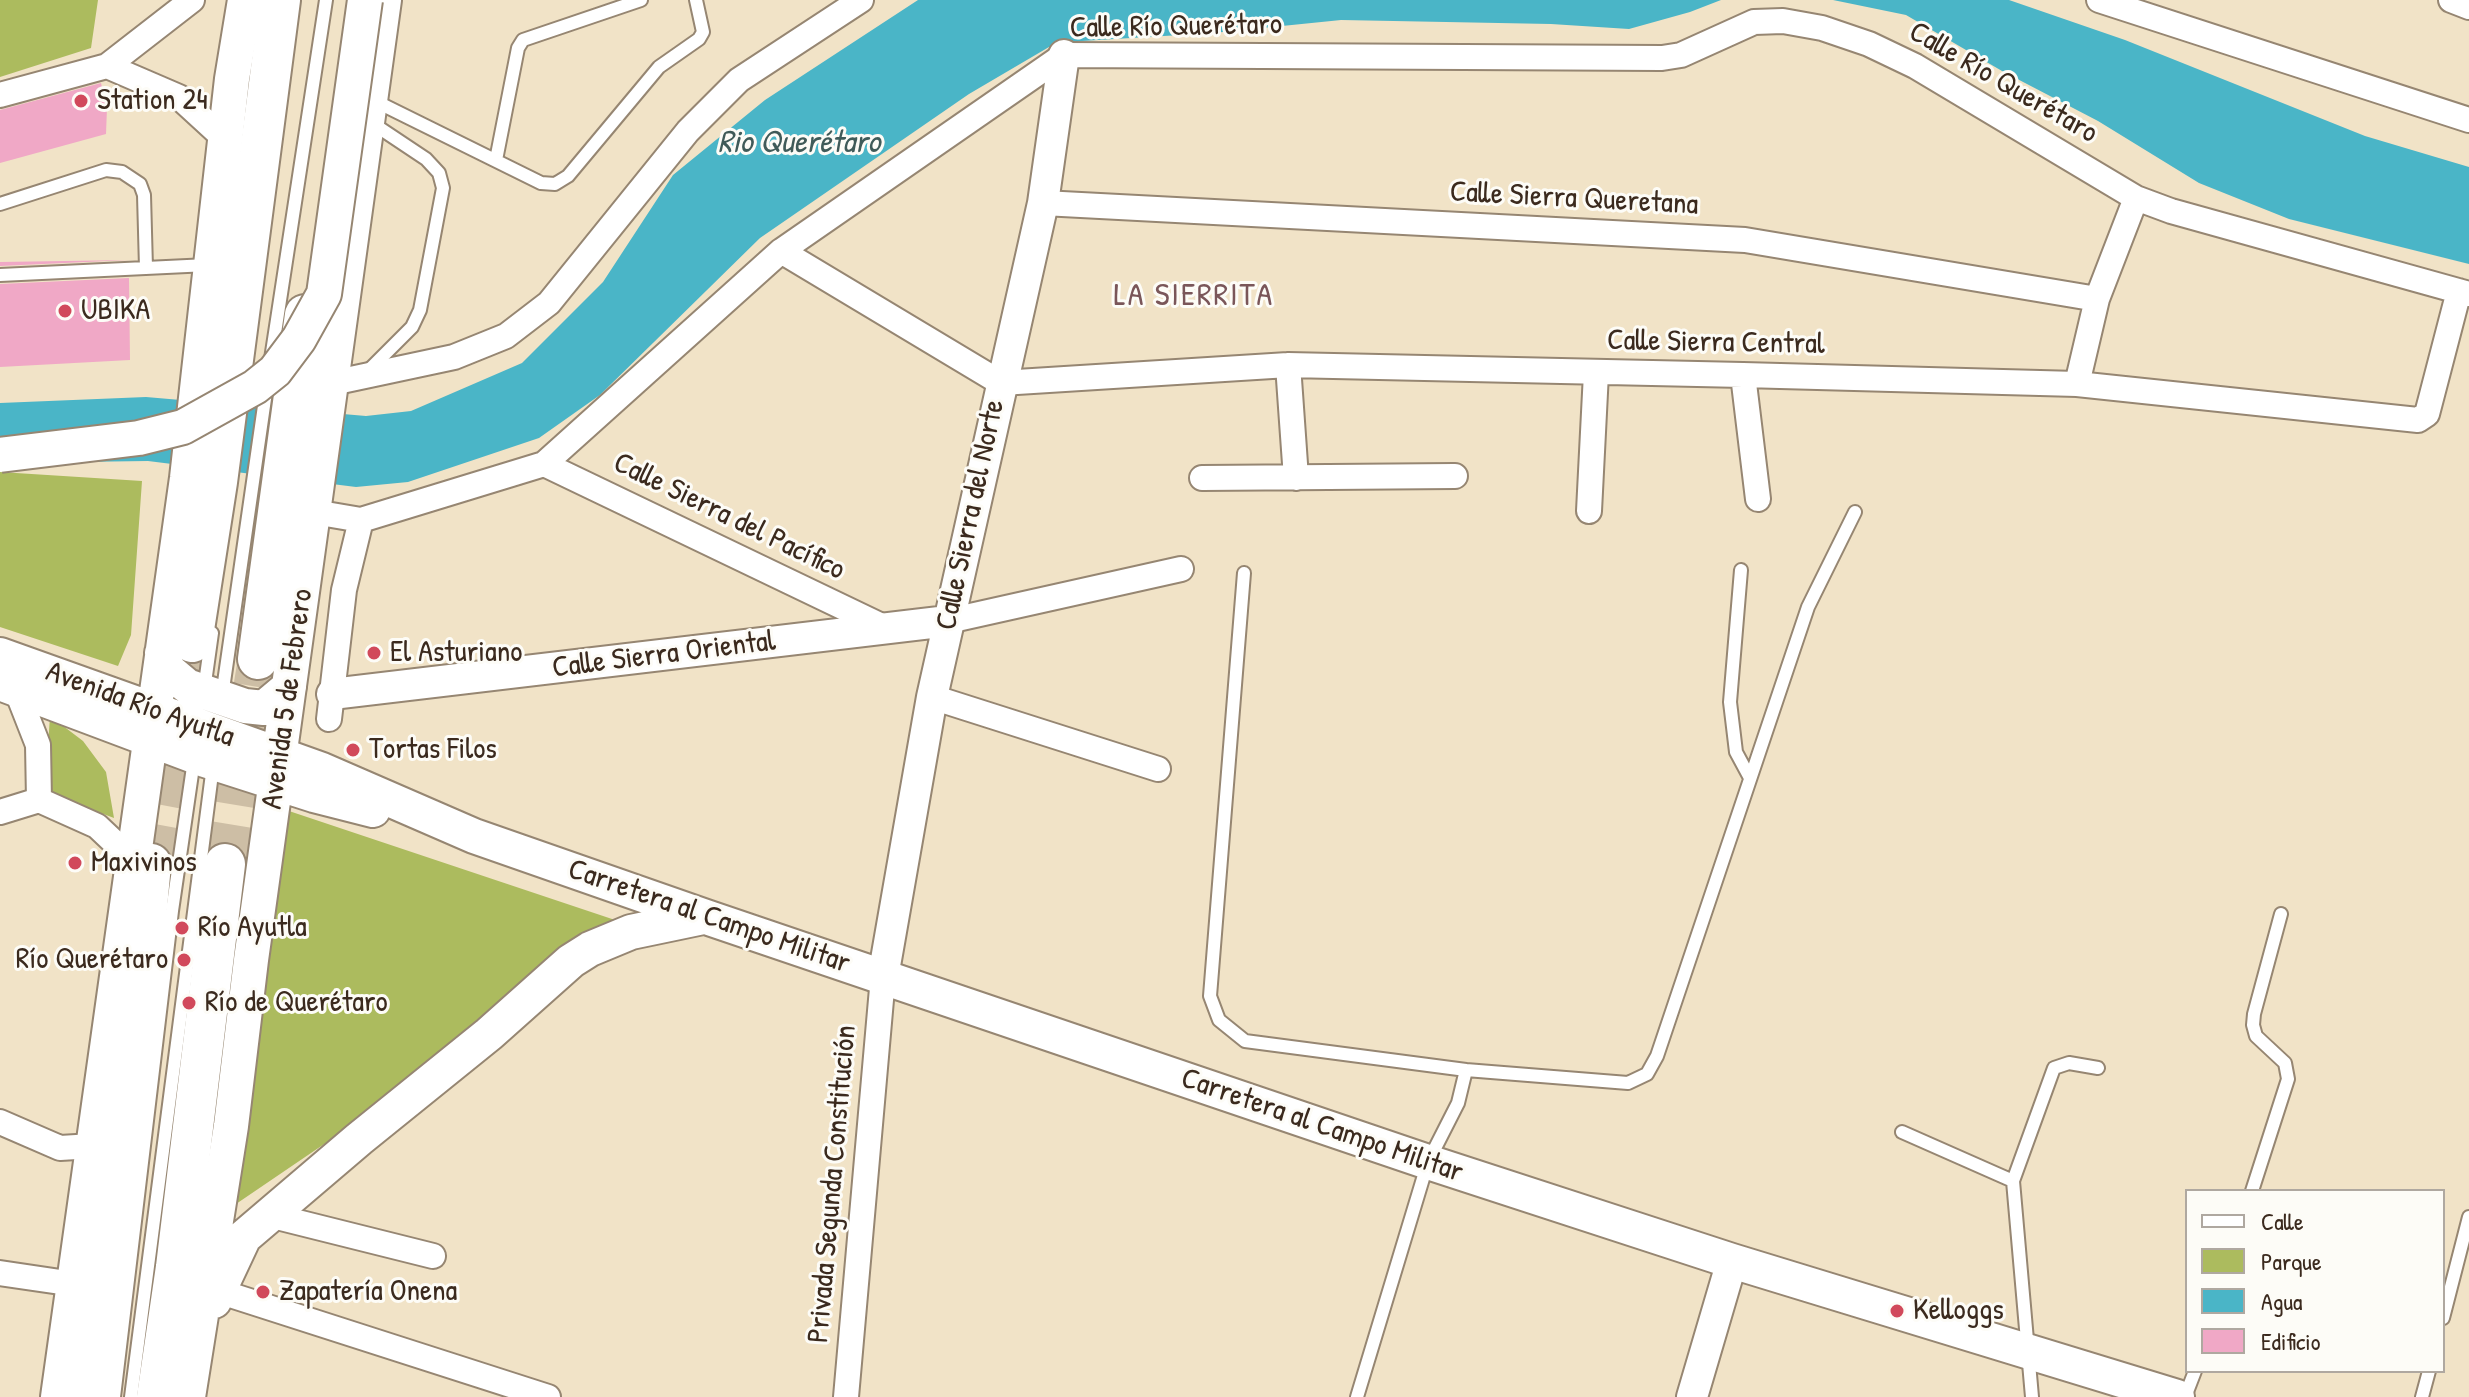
<!DOCTYPE html>
<meta charset="utf-8">
<style>
body{margin:0}
#map{position:relative;width:2469px;height:1397px;overflow:hidden;background:#f1e3c7;font-family:"Patrick Hand",sans-serif}
canvas{display:block}
.legend{position:absolute;left:2185px;top:1189px;width:260px;height:184px;box-sizing:border-box;background:#fdfcf7;border:2px solid #afa8a0;margin:0;padding:10px 14px;list-style:none;font-size:24px;color:#3b2a1e}
.legend li{display:flex;align-items:center;gap:16px;height:40px}
.legend b{width:40px;border:2px solid #afa8a0}
</style>
<div id="map">
<canvas width="2469" height="1397"></canvas>
<ul class="legend">
<li><b style="height:10px;background:#fff"></b>Calle</li>
<li><b style="height:22px;background:#acbb5e"></b>Parque</li>
<li><b style="height:22px;background:#4ab5c7"></b>Agua</li>
<li><b style="height:22px;background:#f0a8c6"></b>Edificio</li>
</ul>
</div>
<script>
const context = document.querySelector('canvas').getContext('2d');
context.lineJoin = 'round';
function fillPath(path, color) { context.fillStyle = color; context.fill(path, 'evenodd'); }
const poly = rows => new Path2D(rows.map(r => 'M' + r).join(''));
function trace(path, color, width, dash) { context.strokeStyle = color; context.lineWidth = width; context.lineCap = dash ? 'butt' : 'round'; context.setLineDash(dash || []); context.stroke(path); }
function drawText(font, color, halo, rows, align = 'center') {
  context.font = font + ' "Patrick Hand",sans-serif'; context.lineWidth = 6; context.setLineDash([]); context.textBaseline = 'middle'; context.strokeStyle = halo; context.fillStyle = color; for (const [text, x, y, turn = 0] of rows) {
    context.save(); context.translate(x, y); context.rotate((+turn || 0) * Math.PI / 180); context.textAlign = isNaN(turn) ? turn : align; if (halo) context.strokeText(text, 0, 0); context.fillText(text, 0, 0); context.restore();
  }
}
const green = poly([
 [0,0,98,0,91,48,0,77],
 [0,472,142,481,131,635,118,666,0,627],
 [50,716,83,741,106,772,114,818,45,792],
 [286,810,624,923,522,1006,439,1053,361,1119,236,1204]
]);
const water = poly([
 [918,0,1721,0,1690,12,1629,29,1551,24,1341,20,1213,33,1082,41,1049,47,969,94,760,238,600,395,539,438,408,482,356,487,148,461,0,463,0,403,146,397,366,416,411,411,522,363,603,282,673,175,765,100],
 [1833,0,2009,0,2125,40,2365,136,2469,167,2469,264,2289,219,2199,183,2098,121,2002,71,1906,15]
]);
const building = poly([
 [101,83,107,108,106,134,0,163,0,110],
 [129,260,0,266,0,262],
 [129,278,130,360,0,367,0,284]
]);
const trunkTunnel = poly([
 [151,864,192,642],
 [225,864,258,659]
]);
const service = poly([
 [373,100,541,183,555,184,568,176,659,67,699,39,703,32,696,0],
 [496,160,518,48,523,40,641,0],
 [0,204,106,170,122,172,140,184,144,195,146,268],
 [0,275,208,265],
 [271,359,326,0],
 [367,372,412,327,420,310,443,188,439,173,426,159,372,123],
 [1741,570,1730,702,1736,752,1750,778],
 [1244,573,1210,996,1219,1020,1245,1041,1466,1070,1458,1103,1428,1162,1357,1397],
 [204,690,212,633],
 [222,696,267,385],
 [1466,1070,1628,1083,1647,1074,1657,1056,1808,607,1855,512],
 [1902,1132,2013,1181],
 [2252,1191,2288,1079,2285,1063,2256,1036,2253,1025,2254,1014,2281,914],
 [2443,1318,2469,1217],
 [114,1397,172,911,194,760],
 [131,1397,213,766],
 [2032,1397,2013,1181,2054,1068,2069,1063,2098,1068],
 [2185,1397,2195,1371],
 [2422,1397,2429,1371]
]);
const minor = poly([
 [2099,0,2469,120],
 [2451,0,2469,7],
 [107,66,179,97,227,141],
 [0,95,107,66,192,0],
 [1043,203,1745,240,2097,299],
 [781,251,1001,383,1288,365,1743,375,2077,384,2418,420,2427,414,2459,291],
 [1288,365,1296,478],
 [1743,375,1758,499],
 [332,383,454,357,506,336,549,303,688,131,739,80,861,0],
 [2077,384,2097,299,2136,198],
 [544,464,886,628],
 [1202,478,1455,476],
 [1589,511,1596,373],
 [314,512,361,520,544,464,781,251,1064,55,1662,58,1681,55,1754,22,1783,21,1822,28,1869,44,1915,66,2136,198,2171,211,2469,294],
 [948,621,1181,569],
 [16,689,38,745,39,800],
 [932,697,1158,769],
 [329,719,344,590,361,520],
 [0,812,39,800,97,826,133,860],
 [0,1122,60,1148,93,1146],
 [269,1215,433,1256],
 [0,1273,74,1284],
 [218,1291,548,1397],
 [846,1397,883,977]
]);
const tertiary = poly([
 [332,694,948,621],
 [883,977,932,697,1043,203,1064,55],
 [1692,1397,1732,1261]
]);
const secondary = poly([
 [162,653,168,670,187,686,245,706,264,708,289,687],
 [0,655,322,770,474,836,706,917,1428,1162,1732,1261,2177,1397],
 [0,683,205,760,314,795,373,810],
 [214,1301,244,1237,359,1139,489,1034,571,961,590,949,631,932,703,917],
 [58,1397,187,478,232,79,245,0],
 [188,1397,231,1126,251,960,384,0]
]);
const trunk = poly([
 [192,642,217,482,280,0],
 [258,659,305,315],
 [90,1397,141,972,151,864],
 [157,1397,176,1267,225,864]
]);
const secondaryBridge = poly([
 [0,455,139,438,183,427,255,387,275,371,299,339,324,294,365,0]
]);
const markers = [
 [81,101,8,"#d1495b"],
 [65,311,8,"#d1495b"],
 [374,653,8,"#d1495b"],
 [353,750,8,"#d1495b"],
 [75,863,8,"#d1495b"],
 [182,928,8,"#d1495b"],
 [184,960,8,"#d1495b"],
 [189,1003,8,"#d1495b"],
 [263,1292,8,"#d1495b"],
 [1897,1311,8,"#d1495b"]
];
const streetNames = [
 ["Calle Río Querétaro",1176,27,-1],
 ["Calle Río Querétaro",2003,83,30],
 ["Calle Sierra Queretana",1574,199,3],
 ["Calle Sierra Central",1716,343,1],
 ["Calle Sierra del Norte",971,515,-78],
 ["Calle Sierra del Pacífico",729,517,26],
 ["Calle Sierra Oriental",664,655,-7],
 ["Avenida 5 de Febrero",288,699,-82],
 ["Avenida Río Ayutla",140,705,20],
 ["Carretera al Campo Militar",709,917,19],
 ["Carretera al Campo Militar",1322,1126,19],
 ["Privada Segunda Constitución",833,1184,-85]
];
const poiNames = [
 ["Station 24",97,101],
 ["UBIKA",81,311],
 ["El Asturiano",390,653],
 ["Tortas Filos",369,750],
 ["Maxivinos",91,863],
 ["Río Ayutla",198,928],
 ["Río Querétaro",168,960,"right"],
 ["Río de Querétaro",205,1003],
 ["Zapatería Onena",279,1292],
 ["Kelloggs",1913,1311]
];
const waterNames = [
 ["Rio Querétaro",799,143]
];
const neighbourhoodNames = [
 ["LA SIERRITA",1194,296]
];
fillPath(green, '#acbb5e');
fillPath(water, '#4ab5c7');
fillPath(building, '#f0a8c6');
trace(trunkTunnel, '#cdbea5', 40, [40, 20]);
trace(service, '#968672', 16);
trace(minor, '#968672', 28);
trace(tertiary, '#968672', 34);
trace(secondary, '#968672', 38);
trace(trunk, '#968672', 44);
trace(service, '#fff', 12);
trace(minor, '#fff', 24);
trace(tertiary, '#fff', 30);
trace(secondary, '#fff', 34);
trace(trunk, '#fff', 40);
trace(secondaryBridge, '#968672', 38, []);
trace(secondaryBridge, '#fff', 34);
for (const [x, y, r, color] of markers) { const dot = new Path2D(); dot.arc(x, y, r, 0, 2 * Math.PI); context.fillStyle = color; context.fill(dot); trace(dot, '#fdfcf7', 3); }
drawText('30px', '#3b2a1e', '#fdfcf7', streetNames);
drawText('30px', '#3b2a1e', '#fdfcf7', poiNames, 'left');
drawText('italic 32px', '#405b59', '#fdfcf7', waterNames);
context.letterSpacing = '2px';
drawText('32px', '#7a5659', '#fdfcf7', neighbourhoodNames);
context.letterSpacing = '0px';
</script>
